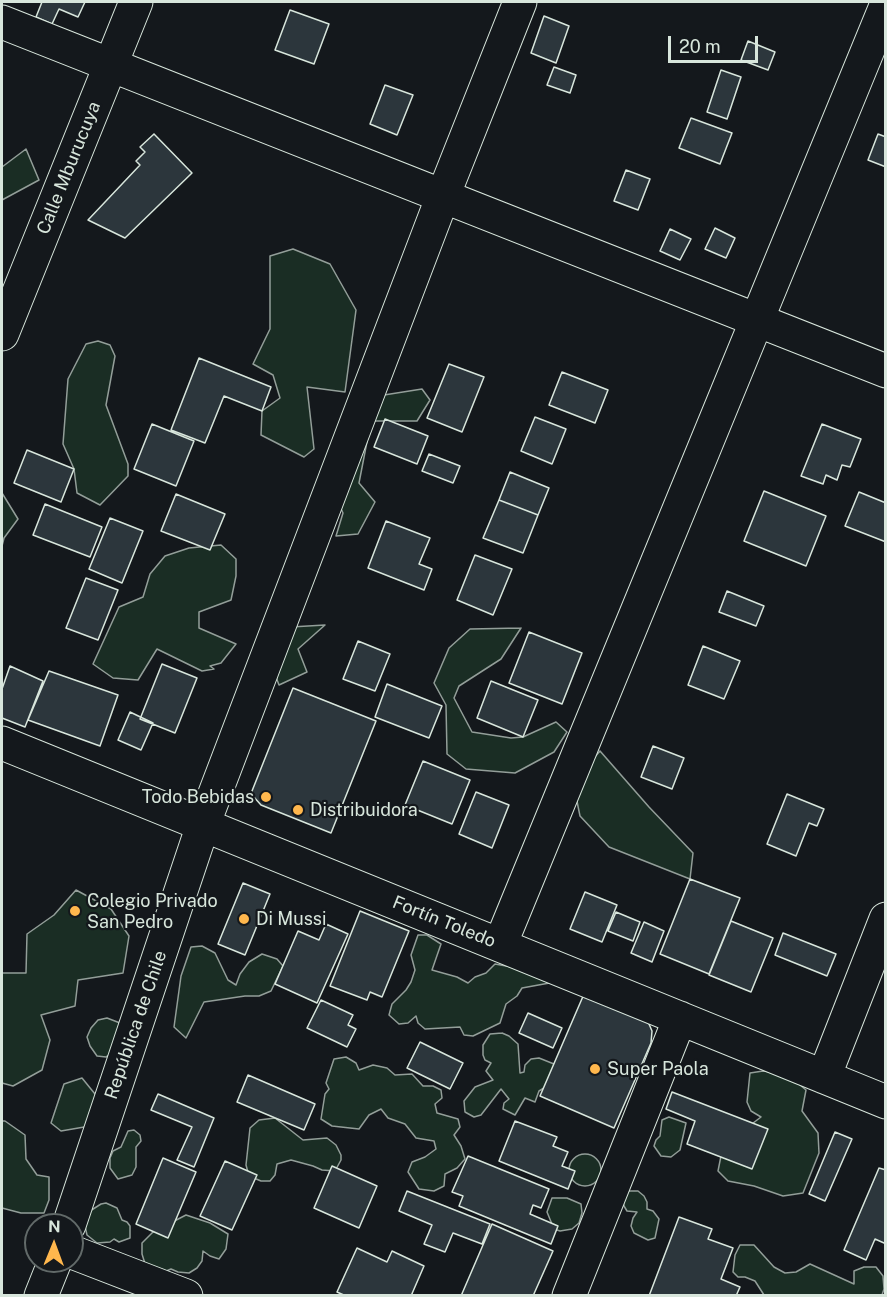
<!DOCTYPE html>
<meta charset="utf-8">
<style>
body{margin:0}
#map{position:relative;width:887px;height:1297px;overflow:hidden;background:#14181c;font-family:"Public Sans",sans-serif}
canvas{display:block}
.frame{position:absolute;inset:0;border:3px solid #d8e6dc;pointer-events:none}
.north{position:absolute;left:24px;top:1213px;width:60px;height:60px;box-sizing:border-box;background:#14181c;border:2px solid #626a69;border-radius:50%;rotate:1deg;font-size:16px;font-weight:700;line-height:24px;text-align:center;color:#d8e6dc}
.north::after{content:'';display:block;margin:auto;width:21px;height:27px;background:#ffb74d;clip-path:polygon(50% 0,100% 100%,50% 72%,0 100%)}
.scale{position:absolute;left:668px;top:36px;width:90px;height:27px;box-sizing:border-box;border:3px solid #d8e6dc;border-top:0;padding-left:8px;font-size:18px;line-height:21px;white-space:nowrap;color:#d8e6dc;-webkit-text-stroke:4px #14181c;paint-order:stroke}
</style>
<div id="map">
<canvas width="887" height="1297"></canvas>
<div class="frame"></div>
<div class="north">N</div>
<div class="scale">20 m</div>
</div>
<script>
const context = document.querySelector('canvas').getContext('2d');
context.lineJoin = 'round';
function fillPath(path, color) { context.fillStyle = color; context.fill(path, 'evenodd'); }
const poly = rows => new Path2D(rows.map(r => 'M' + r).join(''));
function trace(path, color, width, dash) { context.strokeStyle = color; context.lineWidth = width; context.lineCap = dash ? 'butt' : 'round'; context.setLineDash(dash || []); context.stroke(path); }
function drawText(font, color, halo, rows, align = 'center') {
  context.font = font + ' "Public Sans",sans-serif'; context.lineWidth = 4.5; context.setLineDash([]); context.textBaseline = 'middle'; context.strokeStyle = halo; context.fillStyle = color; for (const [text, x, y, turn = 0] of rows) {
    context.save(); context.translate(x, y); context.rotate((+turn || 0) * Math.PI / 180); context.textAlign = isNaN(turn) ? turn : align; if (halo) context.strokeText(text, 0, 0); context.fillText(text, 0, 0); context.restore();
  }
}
const green = poly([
 [26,149,39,180,2,200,2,167,26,149],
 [293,249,330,264,356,310,345,392,307,387,314,449,304,457,261,435,262,411,280,398,273,375,253,364,270,329,270,256,293,249],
 [98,341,110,345,115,356,106,405,128,464,128,476,100,505,77,493,74,469,63,444,68,379,86,344,98,341],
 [422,389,430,400,417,421,371,421,359,483,375,502,358,534,336,536,343,513,328,480,384,395,422,389],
 [2,493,18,519,4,538,2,546,2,493],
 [221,545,236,559,236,576,231,600,199,612,199,628,236,644,221,663,210,666,214,669,202,671,157,649,138,680,113,678,93,664,119,607,143,597,150,574,165,556,189,548,221,545],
 [325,625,298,649,307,672,279,685,266,650,274,628,325,625],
 [521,628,501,659,459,686,454,698,472,732,511,738,523,737,556,722,567,732,554,752,515,773,466,769,447,754,446,705,434,683,449,648,470,629,521,628],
 [600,751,649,807,693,853,690,879,609,847,580,816,573,782,600,751],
 [76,890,111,909,129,936,123,973,78,980,75,1006,41,1015,50,1040,42,1070,13,1086,2,1083,2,973,26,973,27,934,54,915,76,890],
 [418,935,427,935,441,944,432,970,457,977,468,983,475,977,486,973,495,964,512,967,555,982,522,988,517,996,506,1004,500,1023,473,1036,464,1035,460,1027,425,1029,418,1023,416,1016,408,1023,399,1024,389,1015,392,1004,406,990,411,982,415,970,411,955,418,935],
 [202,946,215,953,228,980,236,985,240,974,249,962,262,954,277,959,283,966,271,991,259,996,245,996,204,1002,186,1038,174,1027,181,976,191,947,202,946],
 [107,1018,120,1023,120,1049,106,1057,97,1056,90,1046,87,1037,91,1028,98,1020,107,1018],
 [502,1033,509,1036,518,1044,520,1073,524,1072,525,1065,531,1059,539,1058,559,1066,549,1085,539,1091,535,1102,525,1098,515,1115,503,1109,504,1103,509,1099,501,1089,481,1115,474,1117,465,1112,464,1101,475,1087,493,1080,486,1071,491,1063,485,1060,483,1055,483,1045,490,1034,502,1033],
 [346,1057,356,1063,359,1070,373,1065,387,1068,395,1075,412,1074,423,1086,433,1086,441,1090,442,1098,435,1104,437,1113,458,1119,460,1127,454,1135,461,1146,465,1159,457,1168,445,1174,444,1186,434,1191,419,1189,408,1172,412,1162,425,1157,436,1149,434,1141,416,1138,405,1124,388,1118,381,1109,369,1115,359,1129,332,1126,321,1119,325,1094,329,1089,326,1083,334,1059,346,1057],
 [763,1071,787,1074,806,1090,802,1111,818,1133,819,1153,803,1193,783,1196,754,1186,728,1181,718,1171,723,1146,761,1117,751,1111,747,1102,750,1073,763,1071],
 [82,1078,95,1094,94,1111,90,1126,61,1131,51,1123,64,1084,82,1078],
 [669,1117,686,1123,680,1150,671,1157,661,1156,654,1146,656,1140,660,1136,662,1120,669,1117],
 [275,1118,303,1140,327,1138,336,1145,341,1155,341,1160,335,1171,322,1170,313,1166,291,1160,277,1164,275,1175,270,1181,261,1181,249,1176,246,1165,250,1128,259,1120,275,1118],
 [2,1121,5,1121,25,1135,26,1159,37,1175,49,1177,49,1200,44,1213,21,1213,2,1208,2,1121],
 [134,1130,140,1135,141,1141,136,1147,136,1167,132,1175,118,1179,110,1168,110,1158,113,1151,121,1147,128,1131,134,1130],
 '569 1170a16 16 0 1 1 32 0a16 16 0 1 1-32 0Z',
 [626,1191,638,1191,644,1196,647,1202,647,1209,653,1211,659,1219,655,1238,648,1240,634,1233,631,1226,633,1218,637,1212,627,1211,624,1206,621,1196,626,1191],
 [552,1198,567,1198,581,1204,582,1213,579,1223,572,1229,560,1231,554,1229,547,1212,552,1198],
 [106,1203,117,1208,122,1220,127,1222,130,1226,130,1238,119,1242,114,1239,110,1242,97,1243,87,1235,85,1226,90,1211,101,1204,106,1203],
 [186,1215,210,1223,228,1234,226,1249,219,1259,210,1256,203,1251,202,1261,197,1268,189,1273,178,1272,171,1269,164,1272,146,1267,142,1254,142,1243,153,1232,186,1215],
 [740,1245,754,1245,774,1267,785,1273,796,1272,810,1264,854,1284,854,1271,864,1267,876,1267,883,1276,884,1289,882,1295,764,1295,755,1281,745,1277,738,1277,733,1272,735,1255,740,1245]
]);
const building = poly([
 [42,2,85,2,78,17,59,9,52,24,36,17,42,2],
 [290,10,329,24,314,64,275,50,290,10],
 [544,16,569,26,556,63,531,53,544,16],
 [748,41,775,52,768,70,741,60,748,41],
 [554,67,576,75,570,93,547,85,554,67],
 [721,70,741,77,727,119,707,112,721,70],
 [385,85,413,95,397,135,370,124,385,85],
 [691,118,732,133,720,164,679,148,691,118],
 [154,134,192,173,125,238,88,220,140,165,136,161,145,152,140,147,154,134],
 [878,134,886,137,886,167,868,160,878,134],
 [626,170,650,179,638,210,614,201,626,170],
 [715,228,735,238,726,258,705,249,715,228],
 [670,229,691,239,680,260,660,251,670,229],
 [199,358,271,387,262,411,224,396,205,443,171,430,199,358],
 [449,364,484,377,462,432,427,418,449,364],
 [562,372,608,390,595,423,549,405,562,372],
 [535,417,566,429,552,464,521,451,535,417],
 [385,419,428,436,417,464,374,447,385,419],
 [152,424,194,441,176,486,134,469,152,424],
 [822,424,861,439,850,467,842,465,837,480,826,475,823,484,801,476,822,424],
 [27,450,74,469,61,502,14,483,27,450],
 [429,454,460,466,453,483,422,471,429,454],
 [510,472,549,488,538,515,499,500,510,472],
 [764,491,826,516,806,566,744,541,764,491],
 [859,492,886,503,886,542,845,526,859,492],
 [176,494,225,514,210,550,161,531,176,494],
 [499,500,538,515,523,553,483,538,499,500],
 [45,504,102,527,90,557,33,535,45,504],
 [110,518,143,531,122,583,89,569,110,518],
 [386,521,430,538,419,564,432,569,424,590,368,568,386,521],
 [475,555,512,569,493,615,457,600,475,555],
 [86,578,118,590,98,640,66,628,86,578],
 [727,591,764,606,756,626,719,612,727,591],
 [529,632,582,653,562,704,509,683,529,632],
 [358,641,390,654,375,691,343,679,358,641],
 [703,646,740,661,724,699,688,685,703,646],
 [162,664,197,678,175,733,140,719,162,664],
 [10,666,43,681,25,727,2,718,2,689,10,666],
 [49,671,118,695,100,746,28,720,49,671],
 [491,681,538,700,523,737,477,718,491,681],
 [387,684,442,706,429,738,375,717,387,684],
 [293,688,376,721,331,833,261,805,253,796,252,791,293,688],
 [130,712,153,723,141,750,118,740,130,712],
 [653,746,684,758,672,789,641,777,653,746],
 [423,761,470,780,452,824,405,805,423,761],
 [476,792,509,805,492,848,459,834,476,792],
 [787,794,824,809,817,826,809,823,796,856,767,844,787,794],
 [690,879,740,898,709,974,660,954,690,879],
 [243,883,270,894,245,955,218,944,243,883],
 [585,892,617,905,602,942,570,929,585,892],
 [360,911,409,931,382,997,370,992,367,1000,330,986,360,911],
 [616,912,640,922,633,941,608,931,616,912],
 [731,921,773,938,751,992,709,975,731,921],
 [644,922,664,931,652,962,631,953,644,922],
 [326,924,348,934,317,1003,275,984,298,931,319,940,326,924],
 [783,933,836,954,827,976,775,955,783,933],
 [584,994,642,1019,649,1024,652,1031,651,1043,614,1128,540,1096,584,994],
 [321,1000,353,1015,348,1025,356,1029,347,1047,307,1028,321,1000],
 [528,1013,562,1028,553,1048,519,1033,528,1013],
 [420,1042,463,1063,450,1089,407,1068,420,1042],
 [248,1075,315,1104,304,1130,237,1102,248,1075],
 [672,1092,768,1129,752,1169,687,1144,695,1121,666,1109,672,1092],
 [158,1094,214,1118,194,1167,177,1160,192,1127,151,1110,158,1094],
 [515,1121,557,1137,553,1146,568,1152,562,1166,575,1171,568,1189,499,1161,515,1121],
 [835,1132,852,1139,825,1201,809,1194,835,1132],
 [468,1156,549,1189,541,1208,533,1205,530,1214,558,1226,551,1244,459,1206,463,1196,452,1192,468,1156],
 [163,1158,196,1172,168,1238,136,1224,163,1158],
 [225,1161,257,1175,232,1230,200,1216,225,1161],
 [332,1166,377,1186,359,1228,314,1208,332,1166],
 [879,1168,886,1170,886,1241,884,1243,875,1239,866,1260,844,1250,879,1168],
 [407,1191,490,1224,482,1244,453,1233,445,1252,424,1244,432,1225,399,1211,407,1191],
 [679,1217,712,1229,708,1239,733,1248,721,1279,740,1287,736,1296,649,1296,679,1217],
 [492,1224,553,1251,533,1296,461,1296,492,1224],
 [357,1248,387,1262,392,1251,424,1266,411,1296,346,1296,337,1292,357,1248]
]);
const minor = poly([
 [2,22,886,371],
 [2,334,136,2],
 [2,743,886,1102],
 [500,945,886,6],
 [824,1077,886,919],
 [69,1225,203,825,443,196,520,2],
 [72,1252,186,1296],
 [41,1296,55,1261],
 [569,1296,680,1018]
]);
const markers = [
 [266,797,6,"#ffb74d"],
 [298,810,6,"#ffb74d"],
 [75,911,6,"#ffb74d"],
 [244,919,6,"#ffb74d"],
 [595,1069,6,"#ffb74d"]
];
const streetNames = [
 ["Calle Mburucuya",69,168,-68],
 ["Fortín Toledo",444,922,22],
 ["República de Chile",136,1025,-71]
];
const poiNames = [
 ["Todo Bebidas",254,797,"right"],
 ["Distribuidora",310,810],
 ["Colegio Privado",87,901],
 ["San Pedro",87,922],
 ["Di Mussi",256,919],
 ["Super Paola",607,1069]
];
fillPath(green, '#1a2d24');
trace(green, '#939e99', 1.5);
fillPath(building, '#2c363c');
trace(building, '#d8e6dc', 1.5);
trace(minor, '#d8e6dc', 35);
trace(minor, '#14181c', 33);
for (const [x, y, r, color] of markers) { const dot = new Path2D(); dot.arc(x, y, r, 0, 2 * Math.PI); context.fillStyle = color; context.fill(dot); trace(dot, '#14181c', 2); }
drawText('18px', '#d8e6dc', '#14181c', streetNames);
drawText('18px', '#d8e6dc', '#14181c', poiNames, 'left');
</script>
